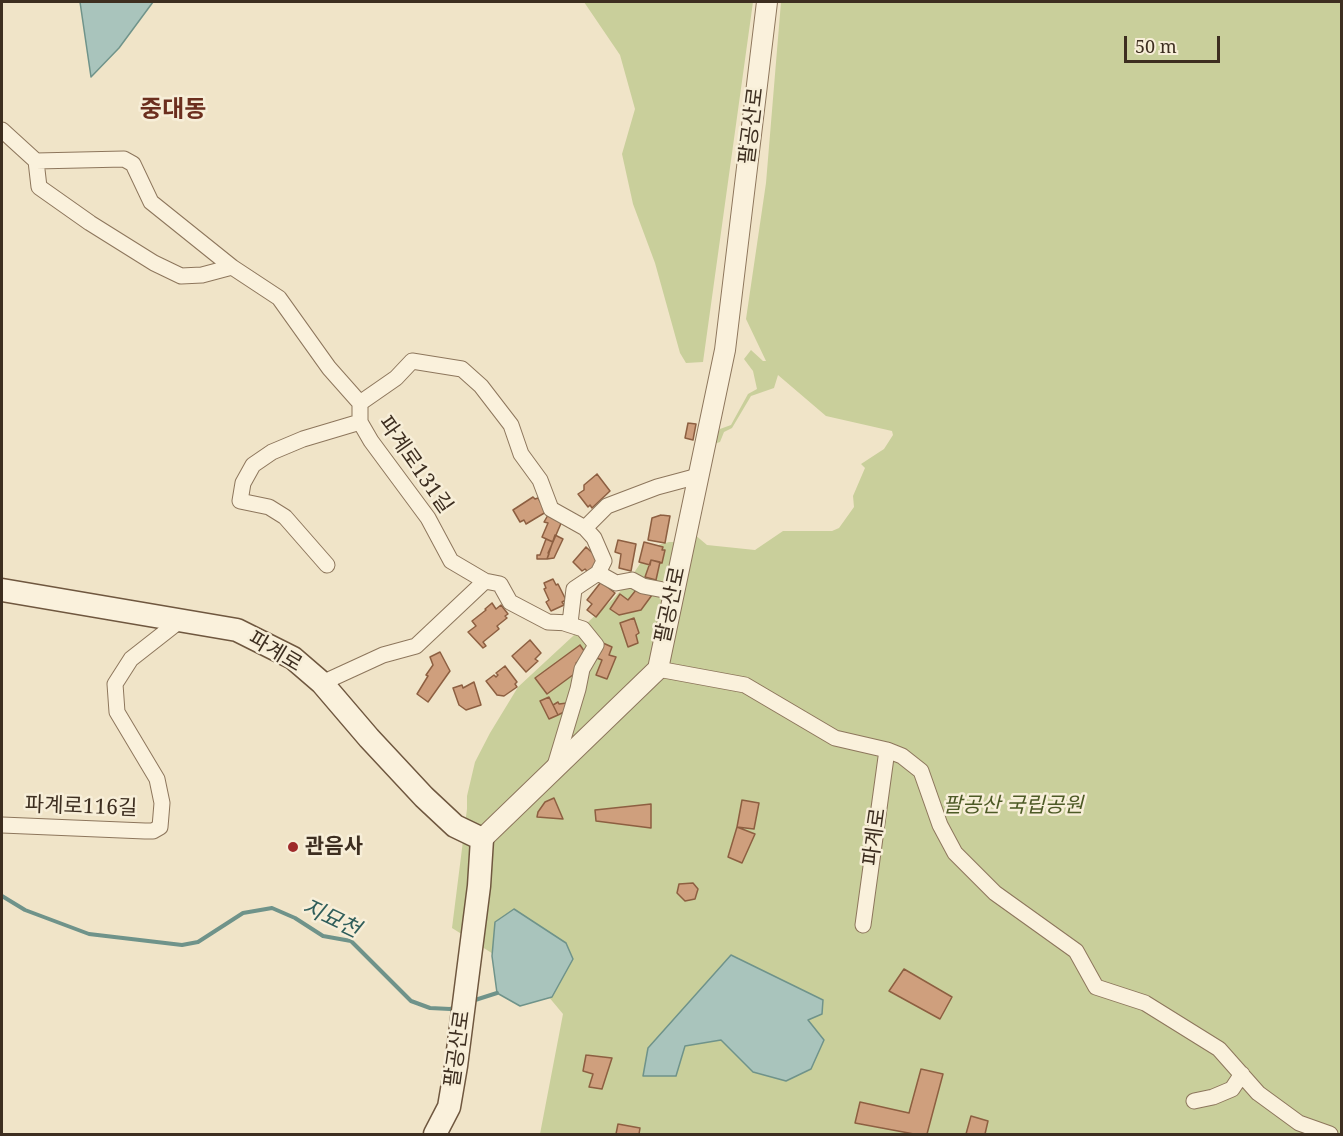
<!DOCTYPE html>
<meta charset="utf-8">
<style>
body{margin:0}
#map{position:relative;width:1343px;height:1136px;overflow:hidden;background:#f0e4c8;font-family:"Noto Serif",serif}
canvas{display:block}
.frame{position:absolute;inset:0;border:3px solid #3d2e20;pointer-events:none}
.scale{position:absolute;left:1124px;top:36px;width:96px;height:27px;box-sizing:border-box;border:3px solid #3d2e20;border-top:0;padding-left:8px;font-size:18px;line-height:21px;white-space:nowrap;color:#3d2e20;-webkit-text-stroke:4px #f7eed8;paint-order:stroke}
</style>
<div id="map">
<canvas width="1343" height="1136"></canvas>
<div class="frame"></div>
<div class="scale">50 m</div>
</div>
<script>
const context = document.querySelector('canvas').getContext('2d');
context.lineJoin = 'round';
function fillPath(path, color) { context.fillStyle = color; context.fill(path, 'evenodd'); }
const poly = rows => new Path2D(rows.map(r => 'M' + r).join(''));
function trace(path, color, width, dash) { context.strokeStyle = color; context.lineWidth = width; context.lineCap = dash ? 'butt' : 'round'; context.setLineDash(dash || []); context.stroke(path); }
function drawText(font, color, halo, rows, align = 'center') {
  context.font = font + ' "Noto Serif","Noto Sans KR",serif'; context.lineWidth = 5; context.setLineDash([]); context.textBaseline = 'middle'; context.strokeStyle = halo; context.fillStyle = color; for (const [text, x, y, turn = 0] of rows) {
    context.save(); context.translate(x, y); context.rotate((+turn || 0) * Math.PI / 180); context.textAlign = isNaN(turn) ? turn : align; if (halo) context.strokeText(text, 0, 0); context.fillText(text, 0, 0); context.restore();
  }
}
const green = poly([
 [584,2,753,2,703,362,686,363,680,353,655,263,633,204,622,154,635,109,620,55],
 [781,2,1341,2,1341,1134,540,1134,563,1014,548,996,506,962,452,928,467,809,467,796,475,762,490,733,518,687,613,599,626,585,651,547,669,542,680,542,694,534,707,545,755,550,783,531,832,531,839,528,854,507,853,496,865,468,861,464,884,449,893,435,892,431,826,416,778,375,774,388,751,396,732,428,724,432,720,442,714,444,714,441,720,429,731,425,748,394,757,389,753,371,744,359,751,350,763,361,766,361,746,319,766,183]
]);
const water = poly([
 [80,2,153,2,119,48,91,77,80,2],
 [514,909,566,943,573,959,552,997,520,1006,497,993,492,956,495,922,514,909],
 [731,955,823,1000,822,1014,808,1020,824,1040,811,1069,786,1081,753,1072,721,1040,685,1046,676,1076,643,1076,648,1048,731,955]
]);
const stream = poly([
 [2,896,25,910,89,934,182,945,198,942,243,913,272,908,295,918,323,936,351,941,411,1001,430,1008,450,1009,457,1007],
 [472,1001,497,993]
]);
const building = poly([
 [688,423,696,424,693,440,685,438,688,423],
 [597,474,610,491,592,508,590,505,588,507,578,494,584,490,584,485,597,474],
 [533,497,535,499,538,498,546,512,526,524,524,520,520,522,513,510,533,497],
 [548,515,562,521,553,542,542,537,548,523,544,522,548,515],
 [661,515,670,516,665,543,648,540,652,518,661,515],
 [555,535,563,539,554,558,547,559,555,535],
 [546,539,553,542,548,553,549,554,547,559,537,559,537,555,540,555,546,539],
 [618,540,636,544,631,571,619,568,621,554,615,552,618,540],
 [644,542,663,547,662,550,665,550,662,563,651,560,650,565,639,562,644,542],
 [586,547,601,561,588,572,585,569,582,571,573,562,586,547],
 [651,560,660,562,656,580,645,577,651,560],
 [553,579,556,585,558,584,566,600,562,602,564,605,551,611,546,602,549,600,544,589,546,588,544,583,553,579],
 [601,582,615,593,596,617,587,610,592,604,587,600,601,582],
 [636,590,652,595,641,610,619,615,610,609,620,594,628,600,636,590],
 [492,603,496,609,501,605,508,614,505,616,507,618,497,626,499,629,483,642,486,646,483,648,468,632,476,626,472,621,486,610,485,609,492,603],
 [634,618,639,633,636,635,638,643,628,647,620,623,634,618],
 [530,640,541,653,535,659,538,661,526,672,512,656,530,640],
 [603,643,612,647,609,655,616,657,607,679,596,675,602,660,594,657,603,643],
 [580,645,587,655,576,663,581,669,547,694,535,678,580,645],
 [440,652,450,671,428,702,417,694,428,676,426,675,433,665,430,657,440,652],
 [505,666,517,682,515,684,517,687,504,696,497,695,486,681,494,675,496,677,498,675,496,673,505,666],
 [474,682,481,705,466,710,459,705,453,688,462,685,463,688,474,682],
 [549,697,558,715,549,719,540,701,549,697],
 [558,702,559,704,567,703,570,709,558,715,553,705,558,702],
 [554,798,563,819,537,817,538,812,545,802,554,798],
 [742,800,759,803,754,829,737,827,742,800],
 [651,804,651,828,596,821,595,810,651,804],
 [737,827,755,834,742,863,728,857,737,827],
 [693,883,698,889,695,899,685,901,677,893,679,884,693,883],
 [904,969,952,997,940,1019,889,991,904,969],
 [586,1055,612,1058,602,1089,589,1087,593,1074,583,1071,586,1055],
 [921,1069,943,1074,927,1134,914,1134,855,1123,860,1102,909,1113,921,1069],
 [971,1116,988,1121,985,1134,966,1134,971,1116],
 [618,1124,640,1128,639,1134,616,1134,618,1124]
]);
const minor = poly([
 [2,130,36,161,39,187,90,223,154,263,181,276,202,275,232,267,279,298,329,368,360,403],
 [36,161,124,159,133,164,151,202,232,267],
 [585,528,607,506,657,487,698,476],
 [327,565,285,517,269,507,240,501,243,483,253,465,272,452,303,439,360,422],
 [598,573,604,561,594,538,585,528,551,509,540,480,521,454,511,425,481,386,462,369,412,361,396,378,360,403,360,422,371,441,428,518,451,561,485,581,500,584,510,602,548,622,570,623,574,589,598,573,616,583,632,580,643,586,674,592],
 [658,669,745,685,835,738,887,750,902,756,921,771,940,825,955,853,995,893,1076,951,1096,987,1145,1003,1219,1049,1258,1093,1299,1123,1330,1134],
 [322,683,383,655,416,646,485,581],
 [554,769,578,689,582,669,596,645,583,629,564,623],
 [2,825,145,831,153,831,160,827,162,803,157,779,117,712,115,684,131,659,182,619],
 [863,925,887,750],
 [1194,1101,1213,1097,1232,1089,1242,1074]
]);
const tertiary = poly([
 [482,839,658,669,725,350,767,2]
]);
const secondary = poly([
 [2,590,237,630,293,658,322,683,369,738,424,797,455,826,482,839,479,886,456,1066,449,1107,435,1134]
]);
const markers = [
 [293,847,6,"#9e2a2b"]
];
const streetNames = [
 ["팔공산로",752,126,-83],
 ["파계로131길",415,465,55],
 ["팔공산로",671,605,-78],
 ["파계로",275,652,31],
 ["파계로116길",81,807,2],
 ["파계로",875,837,-82],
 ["팔공산로",458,1049,-82]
];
const parkNames = [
 ["팔공산 국립공원",1013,806]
];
const poiNames = [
 ["관음사",305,847]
];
const waterNames = [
 ["지묘천",331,919,25]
];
const quarterNames = [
 ["중대동",173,110]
];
fillPath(green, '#c9cf9b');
fillPath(water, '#a9c4bc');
trace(water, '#6f938a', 1.5);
trace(stream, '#6f938a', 4);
fillPath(building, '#cf9f7d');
trace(building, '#8d5f41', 1.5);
trace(minor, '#8d765c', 17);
trace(tertiary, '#8d765c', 22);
trace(secondary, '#6f573f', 25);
trace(minor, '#faf1dc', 15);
trace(tertiary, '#faf1dc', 20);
trace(secondary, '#faf1dc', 22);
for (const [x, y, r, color] of markers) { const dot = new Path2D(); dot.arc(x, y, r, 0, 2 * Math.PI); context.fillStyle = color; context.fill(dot); trace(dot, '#f7eed8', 2); }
drawText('21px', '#3d2e20', '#f7eed8', streetNames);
drawText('italic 21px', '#4d5a26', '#f7eed8', parkNames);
drawText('bold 21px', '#3d2e20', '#f7eed8', poiNames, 'left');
drawText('italic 22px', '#2f5d5a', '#f7eed8', waterNames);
drawText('bold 24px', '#6b2e1e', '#f7eed8', quarterNames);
</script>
